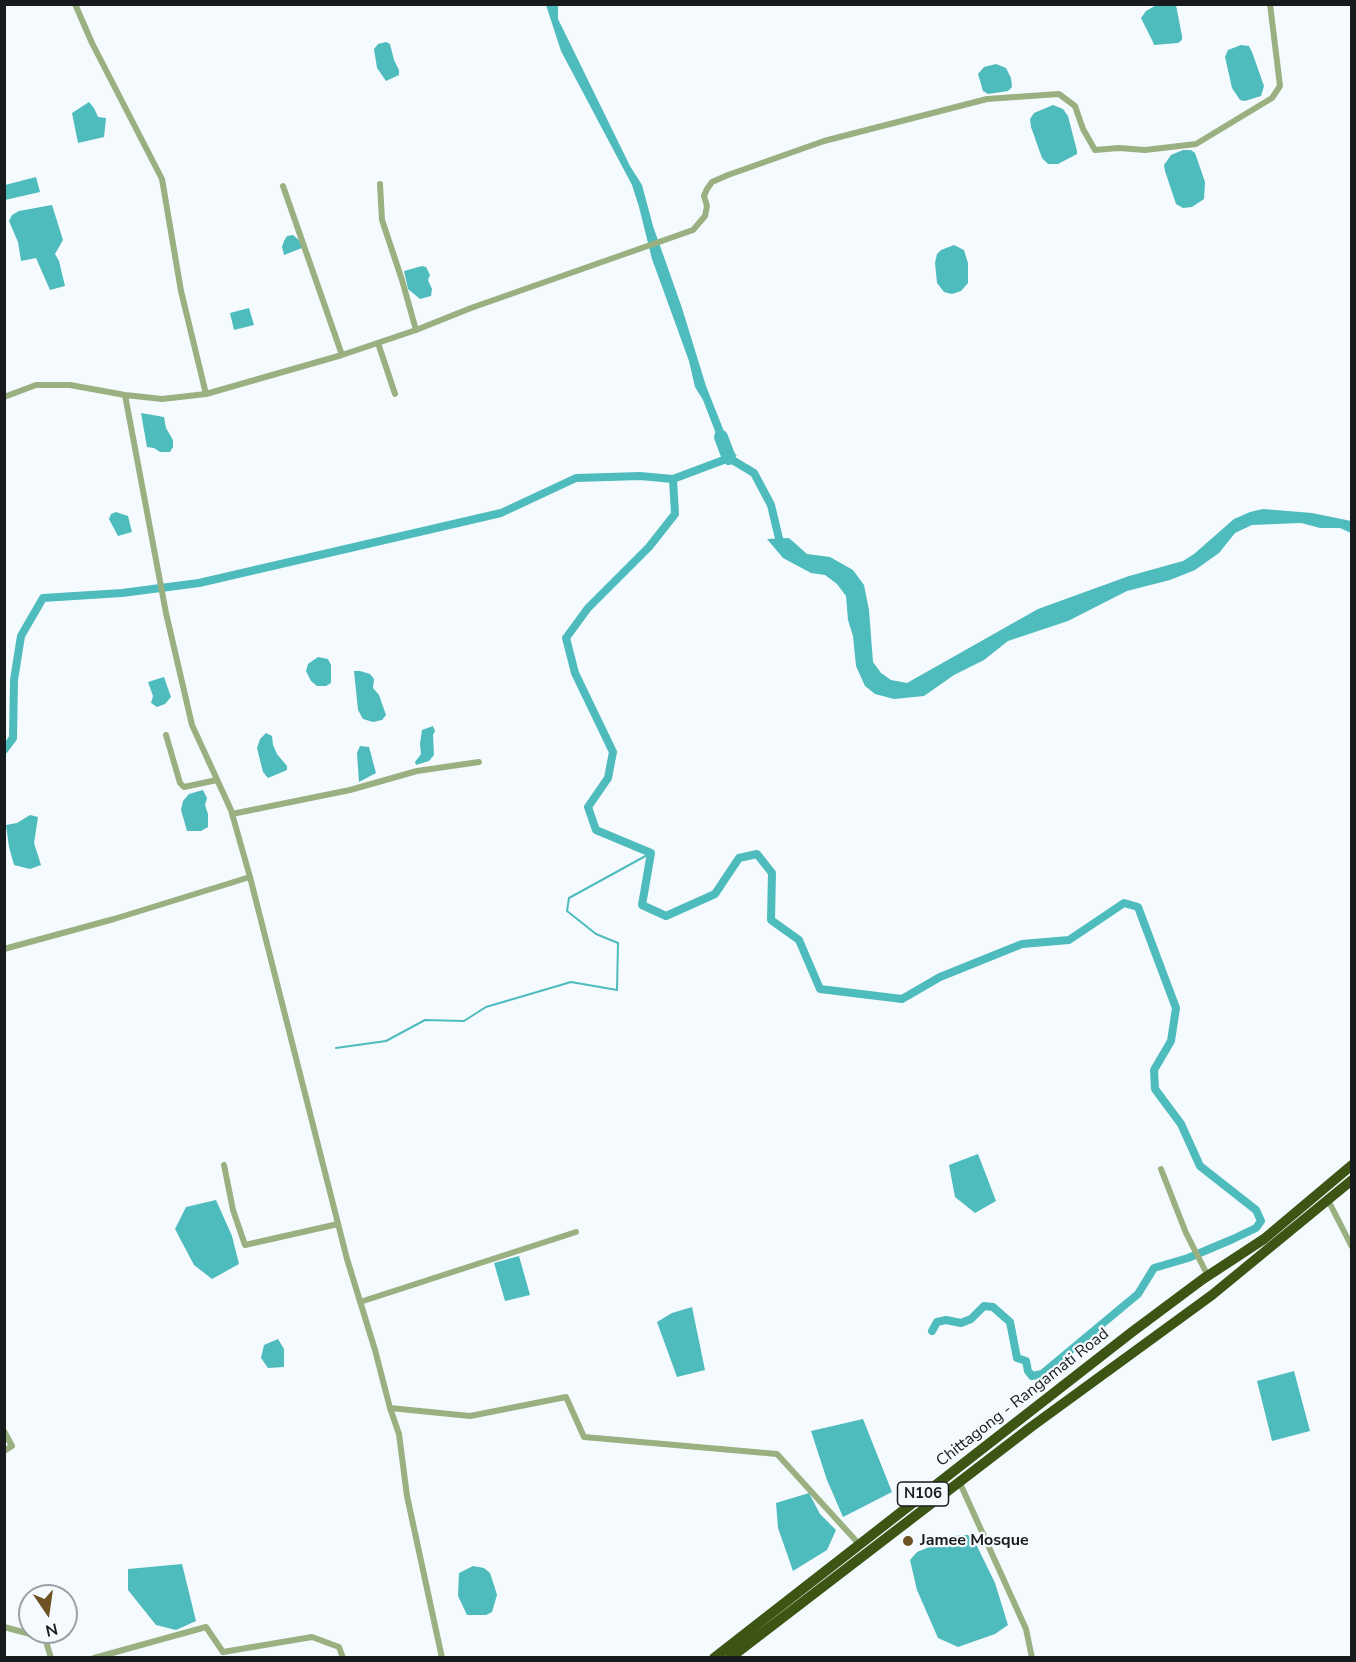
<!DOCTYPE html>
<style>
body{margin:0}
#map{position:relative;width:1356px;height:1662px;overflow:hidden;background:#f5faff;font-family:"Nunito Sans",sans-serif}
canvas{display:block}
.frame{position:absolute;inset:0;border:6px solid #181b1d;pointer-events:none}
.north{position:absolute;left:18px;top:1584px;width:60px;height:60px;box-sizing:border-box;background:#f5faff;border:2px solid #9da1a5;border-radius:50%;rotate:167deg;font-size:16px;font-weight:700;line-height:24px;text-align:center;color:#181b1d}
.north::after{content:'';display:block;margin:auto;width:21px;height:27px;background:#6d5324;clip-path:polygon(50% 0,100% 100%,50% 72%,0 100%)}
</style>
<div id="map">
<canvas width="1356" height="1662"></canvas>
<div class="frame"></div>
<div class="north">N</div>
</div>
<script>
const context = document.querySelector('canvas').getContext('2d');
context.lineJoin = 'round';
function fillPath(path, color) { context.fillStyle = color; context.fill(path, 'evenodd'); }
const poly = rows => new Path2D(rows.map(r => 'M' + r).join(''));
function trace(path, color, width, dash) { context.strokeStyle = color; context.lineWidth = width; context.lineCap = dash ? 'butt' : 'round'; context.setLineDash(dash || []); context.stroke(path); }
function drawText(font, color, halo, rows, align = 'center') {
  context.font = font + ' "Nunito Sans",sans-serif'; context.lineWidth = 4.5; context.setLineDash([]); context.textBaseline = 'middle'; context.strokeStyle = halo; context.fillStyle = color; for (const [text, x, y, turn = 0] of rows) {
    context.save(); context.translate(x, y); context.rotate((+turn || 0) * Math.PI / 180); context.textAlign = isNaN(turn) ? turn : align; if (halo) context.strokeText(text, 0, 0); context.fillText(text, 0, 0); context.restore();
  }
}
const water = poly([
 [1158,4,1176,5,1182,36,1182,40,1178,43,1154,45,1152,40,1141,18,1146,11],
 [546,5,558,5,558,19,561,25,630,166,642,185,653,226,682,308,706,386,731,449,737,456,719,452,715,431,703,400,695,387,689,361,652,259,639,207,632,185,561,51],
 [386,42,390,44,394,60,399,70,399,75,386,81,377,68,374,49,378,44],
 [1241,45,1249,46,1252,52,1264,86,1261,96,1245,101,1240,100,1232,88,1225,57,1228,50],
 [996,64,1006,68,1011,78,1012,87,1008,91,988,94,983,91,978,74,984,67],
 [89,102,94,108,98,117,106,118,104,137,78,143,72,113],
 [1053,105,1063,109,1068,116,1077,151,1077,154,1058,164,1048,164,1042,158,1031,127,1030,119,1034,113],
 [1183,150,1191,150,1195,153,1205,182,1204,199,1192,207,1183,208,1176,204,1165,171,1164,165,1171,155],
 [36,177,40,192,5,200,5,185],
 [52,205,63,240,55,254,59,261,65,286,50,290,36,258,21,261,18,242,9,221,12,215,19,211],
 [293,235,300,241,302,248,284,255,282,247,284,241,287,236],
 [954,245,964,250,968,263,968,283,961,291,952,294,944,292,937,283,935,263,937,254,941,250],
 [422,266,426,267,430,275,428,280,432,289,431,296,420,299,408,289,404,271],
 [249,308,254,325,234,330,230,313],
 [141,413,164,417,166,428,173,440,173,447,170,452,160,452,154,448,147,447],
 [1263,509,1312,513,1351,521,1351,533,1340,528,1320,528,1301,523,1252,525,1235,533,1219,553,1195,570,1170,580,1127,591,1068,621,1008,641,984,660,954,675,924,696,894,699,875,694,865,686,856,666,853,636,848,620,846,596,837,584,825,575,811,573,783,558,767,539,789,538,807,554,830,557,853,570,864,585,869,610,873,662,881,673,891,680,907,683,1038,609,1129,576,1183,561,1194,554,1234,519,1250,512],
 [116,512,128,516,132,532,118,536,109,519,111,514],
 [318,657,328,659,331,665,331,683,326,686,317,686,311,681,306,671,308,664],
 [354,671,360,671,370,674,374,679,373,688,379,695,386,715,382,720,373,722,363,719,358,710],
 [164,677,171,697,165,704,157,707,151,703,153,696,148,682],
 [433,726,435,731,433,735,434,755,429,761,416,765,415,762,421,754,420,744,422,730],
 [266,733,272,736,273,745,277,754,287,766,287,770,268,778,263,772,257,748,260,739],
 [360,746,369,747,376,773,359,782,357,753],
 [203,790,207,798,205,805,208,814,208,827,201,831,187,831,181,810,183,801,189,794],
 [30,815,38,817,34,843,41,865,30,869,14,865,9,847,6,825,17,823],
 [978,1154,996,1201,975,1213,955,1197,949,1165],
 [216,1200,232,1236,239,1264,212,1279,194,1265,175,1229,186,1207],
 [519,1256,530,1295,505,1301,494,1263],
 [692,1307,705,1370,677,1377,657,1322,672,1313],
 [278,1339,284,1349,284,1367,268,1368,261,1358,264,1345],
 [1294,1371,1310,1431,1272,1441,1257,1381],
 [863,1419,892,1492,843,1517,827,1480,811,1431],
 [809,1493,820,1514,836,1530,827,1550,793,1571,778,1528,776,1503],
 [959,1535,968,1535,976,1544,995,1583,1008,1625,995,1634,958,1647,938,1638,917,1590,910,1560,917,1552],
 [182,1564,196,1621,176,1630,156,1625,128,1590,128,1569],
 [473,1566,484,1568,490,1573,494,1585,497,1595,492,1612,486,1615,467,1615,458,1596,459,1573]
]);
const stream = poly([
 [336,1048,386,1041,425,1020,464,1021,486,1007,571,982,617,990,618,943,596,934,567,911,569,898,651,853]
]);
const canal = poly([
 [673,479,675,514,649,547,588,608,566,638,575,673,613,752,608,778,588,807,596,830,651,853,642,905,666,916,715,894,739,858,757,854,772,873,771,920,799,940,820,989,902,999,940,977,1022,944,1069,940,1124,903,1138,907,1176,1008,1171,1041,1154,1070,1155,1089,1181,1124,1200,1166,1256,1210,1261,1221,1256,1228,1233,1239,1188,1258,1154,1268,1138,1294,1042,1374,1032,1376,1028,1371,1026,1361,1017,1358,1010,1322,993,1307,984,1306,971,1319,961,1323,946,1320,937,1322,932,1331],
 [4,750,13,738,14,680,21,636,43,598,122,593,199,583,501,513,576,478,640,476,673,479,729,458,754,473,771,505,781,547]
]);
const river = poly([
 [721,437,729,458]
]);
const street = poly([
 [75,4,92,43,162,179,181,291,206,394],
 [380,184,382,220,402,280,416,330],
 [283,186,342,355],
 [378,343,395,394],
 [125,395,166,613,192,725,231,810,250,877,347,1259,375,1350,390,1408,399,1434,407,1496,442,1658],
 [4,397,36,385,70,385,125,395,162,399,206,394,342,355,416,330,471,308,693,230,705,216,707,206,704,196,707,189,712,182,728,175,824,141,987,99,1059,94,1075,106,1083,129,1095,150,1119,148,1145,150,1196,144,1272,98,1280,86,1270,4],
 [166,735,180,783,184,787,217,780],
 [232,814,350,790,417,771,479,762],
 [4,949,114,919,250,877],
 [224,1165,233,1210,245,1245,338,1224],
 [1161,1169,1186,1233,1208,1276],
 [1328,1200,1352,1247],
 [360,1302,576,1232],
 [390,1408,470,1416,566,1397,584,1437,777,1454,859,1544],
 [4,1431,12,1446,4,1451],
 [959,1481,1026,1629,1032,1658],
 [4,1627,45,1638,51,1658],
 [94,1658,206,1627,223,1652,312,1637,339,1647,343,1658]
]);
const highway = poly([
 [714,1658,1132,1332,1203,1279,1264,1239,1352,1165],
 [730,1658,1031,1427,1212,1295,1352,1180]
]);
const markers = [
 [908,1541,6,"#6d5324"]
];
const shields = [
 [923,1494,51]
];
const shieldNames = [
 ["N106",923,1494]
];
const streetNames = [
 ["Chittagong - Rangamati Road",1023,1398,-38]
];
const poiNames = [
 ["Jamee Mosque",920,1541]
];
fillPath(water, '#4ebbbd');
trace(stream, '#4ebbbd', 2);
trace(canal, '#4ebbbd', 8);
trace(river, '#4ebbbd', 14);
trace(street, '#9ab080', 6);
trace(highway, '#3c5514', 10);
for (const [x, y, r, color] of markers) { const dot = new Path2D(); dot.arc(x, y, r, 0, 2 * Math.PI); context.fillStyle = color; context.fill(dot); trace(dot, '#f5faff', 2); }
for (const [x, y, w] of shields) { const box = new Path2D(); box.roundRect(x - w / 2, y - 12, w, 24, 4.5); context.fillStyle = '#f5faff'; context.fill(box); trace(box, '#181b1d', 1.5); }
drawText('bold 15px', '#181b1d', null, shieldNames);
drawText('16px', '#181b1d', '#f5faff', streetNames);
drawText('bold 16px', '#181b1d', '#f5faff', poiNames, 'left');
</script>
